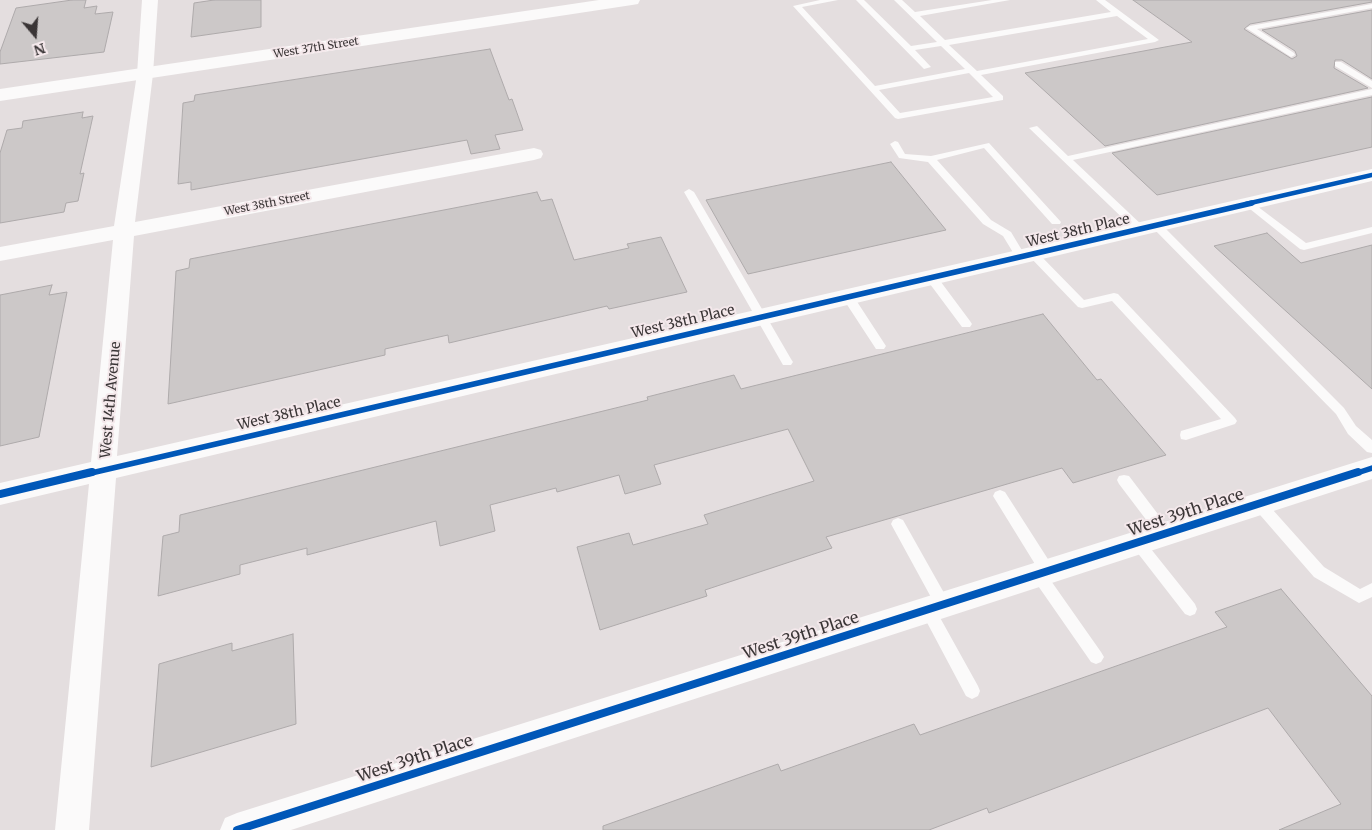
<!DOCTYPE html>
<style>
body{margin:0}
#map{position:relative;width:1372px;height:830px;overflow:hidden;background:#e4dedf;font-family:Merriweather,serif}
canvas{display:block}
.north{position:absolute;left:10px;top:10px;width:50px;height:50px;-webkit-text-stroke:4px #f4e8eb;paint-order:stroke;rotate:162deg;font-size:14px;font-weight:700;line-height:20px;text-align:center;color:#3a3536}
.north::after{content:'';display:block;margin:auto;width:18px;height:22px;background:#3a3536;clip-path:polygon(50% 0,100% 100%,50% 72%,0 100%)}
</style>
<div id="map">
<canvas width="1372" height="830"></canvas>
<div class="north">N</div>
</div>
<script>
const context = document.querySelector('canvas').getContext('2d');
context.lineJoin = 'round';
function fillPath(path, color) { context.fillStyle = color; context.fill(path, 'evenodd'); }
const poly = rows => new Path2D(rows.map(r => 'M' + r).join(''));
function trace(path, color, width, dash) { context.strokeStyle = color; context.lineWidth = width; context.lineCap = dash ? 'butt' : 'round'; context.setLineDash(dash || []); context.stroke(path); }
function drawText(font, color, halo, rows, align = 'center') {
  context.font = font + ' Merriweather,serif'; context.lineWidth = 4; context.setLineDash([]); context.textBaseline = 'middle'; context.strokeStyle = halo; context.fillStyle = color; for (const [text, x, y, turn = 0] of rows) {
    context.save(); context.translate(x, y); context.rotate((+turn || 0) * Math.PI / 180); context.textAlign = isNaN(turn) ? turn : align; if (halo) context.strokeText(text, 0, 0); context.fillText(text, 0, 0); context.restore();
  }
}
const building = poly([
 [72,0,86,0,84,8,97,6,95,14,113,12,104,52,0,64,0,52,16,8,72,0],
 [214,0,261,0,261,27,191,37,194,3,214,0],
 [1133,0,1372,0,1372,2,1250,24,1244,29,1292,59,1297,56,1295,51,1262,30,1372,10,1372,79,1342,60,1335,60,1334,68,1368,88,1105,146,1025,73,1192,42,1133,0],
 [490,49,509,100,512,99,523,130,495,135,500,149,471,154,467,140,191,190,191,182,178,184,183,103,194,101,195,95,490,49],
 [1372,97,1372,147,1157,195,1112,153,1372,97],
 [83,112,82,118,93,116,80,174,84,173,78,201,66,203,64,212,0,223,0,153,7,130,22,128,23,121,83,112],
 [891,162,946,230,748,274,706,200,891,162],
 [537,192,541,201,552,199,574,260,629,248,627,244,661,237,687,292,609,309,607,306,449,343,448,335,385,349,385,355,168,404,176,271,189,268,190,259,537,192],
 [1267,233,1301,263,1372,245,1372,389,1214,246,1267,233],
 [52,285,49,295,67,292,39,437,0,446,0,295,52,285],
 [1043,314,1097,380,1101,379,1166,455,1073,483,1062,468,826,537,832,548,705,590,707,596,600,630,577,547,629,533,633,545,708,524,704,515,814,481,788,429,654,465,661,484,625,494,619,475,557,492,556,488,490,505,495,531,440,546,436,521,307,555,307,548,240,565,240,574,158,596,163,536,179,532,180,515,648,400,647,397,734,375,741,389,1043,314],
 [1281,589,1372,696,1372,830,1279,830,1341,804,1268,708,989,813,987,808,929,830,603,830,603,826,778,764,781,771,914,724,920,735,1227,627,1215,612,1281,589],
 [293,634,296,724,151,767,159,664,232,643,232,651,293,634]
]);
const lane = poly([
 [820,0,838,0,802,7,875,86,965,69,941,46,915,50,931,67,924,69,856,0,864,0,911,46,937,42,894,0,902,0,915,12,992,0,1010,0,920,16,945,40,1111,12,1096,0,1105,0,1159,40,1155,42,981,75,1003,96,1003,100,898,119,895,118,793,6,820,0],
 [1117,16,1148,39,977,71,949,45,1117,16],
 [969,73,993,97,900,113,879,90,969,73],
 [1372,4,1372,8,1257,29,1294,53,1295,55,1291,57,1246,28,1250,26,1372,4],
 [1335,62,1341,62,1372,81,1372,88,1335,66,1335,62],
 [1372,89,1372,95,1073,160,1144,227,1144,231,1140,232,1136,231,1029,128,1037,126,1068,156,1372,89],
 [895,141,898,142,905,154,931,156,989,143,1061,222,1060,224,1052,224,984,148,937,160,991,220,1011,232,1026,257,1021,260,1017,259,1003,236,983,224,928,162,899,158,890,144,895,141],
 [689,189,694,192,791,359,793,362,791,365,783,365,684,192,689,189],
 [1249,200,1306,243,1372,227,1372,233,1304,250,1300,249,1245,205,1244,203,1249,200],
 [1156,222,1160,223,1344,408,1356,426,1372,440,1372,453,1367,452,1348,434,1336,414,1152,227,1151,225,1156,222],
 [1033,251,1037,252,1084,300,1114,293,1118,294,1235,418,1237,421,1235,424,1186,440,1181,439,1180,435,1181,431,1221,419,1112,301,1082,308,1078,307,1029,256,1028,254,1033,251],
 [931,273,935,274,970,321,972,324,970,327,962,327,927,280,926,277,931,273],
 [848,293,852,294,884,343,886,346,884,349,876,349,842,297,848,293],
 [1124,475,1129,476,1170,530,1172,534,1170,538,1165,540,1160,538,1119,484,1117,480,1119,476,1124,475],
 [1000,490,1005,492,1053,567,1055,572,1053,577,1049,578,1101,652,1104,657,1101,662,1096,664,1091,662,1034,580,1032,575,1034,570,1038,569,993,496,995,492,1000,490],
 [1259,498,1264,500,1324,567,1360,589,1372,583,1372,597,1359,603,1314,577,1254,508,1252,504,1254,500,1259,498],
 [898,518,903,520,948,600,950,605,948,610,943,612,938,610,891,524,893,520,898,518],
 [1138,537,1143,539,1195,604,1197,609,1195,614,1190,616,1185,614,1133,547,1131,543,1133,539,1138,537],
 [928,603,933,605,978,686,980,691,978,696,972,699,966,696,923,615,921,610,923,605,928,603]
]);
const street = poly([
 [142,0,158,0,153,74,135,222,534,148,541,150,543,154,541,158,534,160,134,236,117,456,1372,169,1372,181,116,478,89,830,55,830,89,484,0,505,0,483,91,462,113,240,0,261,0,247,114,226,137,74,142,0],
 [1372,457,1372,479,291,830,220,830,225,818,237,813,1372,457]
]);
const secondary = poly([
 [599,0,640,0,638,4,632,5,0,101,0,89,599,0]
]);
const cyclewayFar2 = poly([
 [1246,204,1372,175]
]);
const cyclewayFar1 = poly([
 [87,474,1252,203],
 [1354,474,1372,468]
]);
const cycleway = poly([
 [0,494,92,472],
 [237,830,1358,472]
]);
const farStreetnames = [
 ["West 37th Street",316,48,-9],
 ["West 38th Street",267,204,-11]
];
const streetNames = [
 ["West 38th Place",1078,231,-13],
 ["West 38th Place",683,322,-13],
 ["West 14th Avenue",111,400,-85],
 ["West 38th Place",289,414,-13]
];
const nearStreetnames = [
 ["West 39th Place",1186,513,-18],
 ["West 39th Place",801,636,-18],
 ["West 39th Place",415,759,-18]
];
fillPath(building, '#ccc8c8');
trace(building, '#aeaaab', 1);
fillPath(lane, '#fbfafa');
fillPath(street, '#fbfafa');
fillPath(secondary, '#fbfafa');
trace(cyclewayFar2, '#0057b8', 4.5);
trace(cyclewayFar1, '#0057b8', 5.5);
trace(cycleway, '#0057b8', 8);
drawText('11px', '#3a3536', '#f4e8eb', farStreetnames);
drawText('14px', '#3a3536', '#f4e8eb', streetNames);
drawText('16px', '#3a3536', '#f4e8eb', nearStreetnames);
</script>
